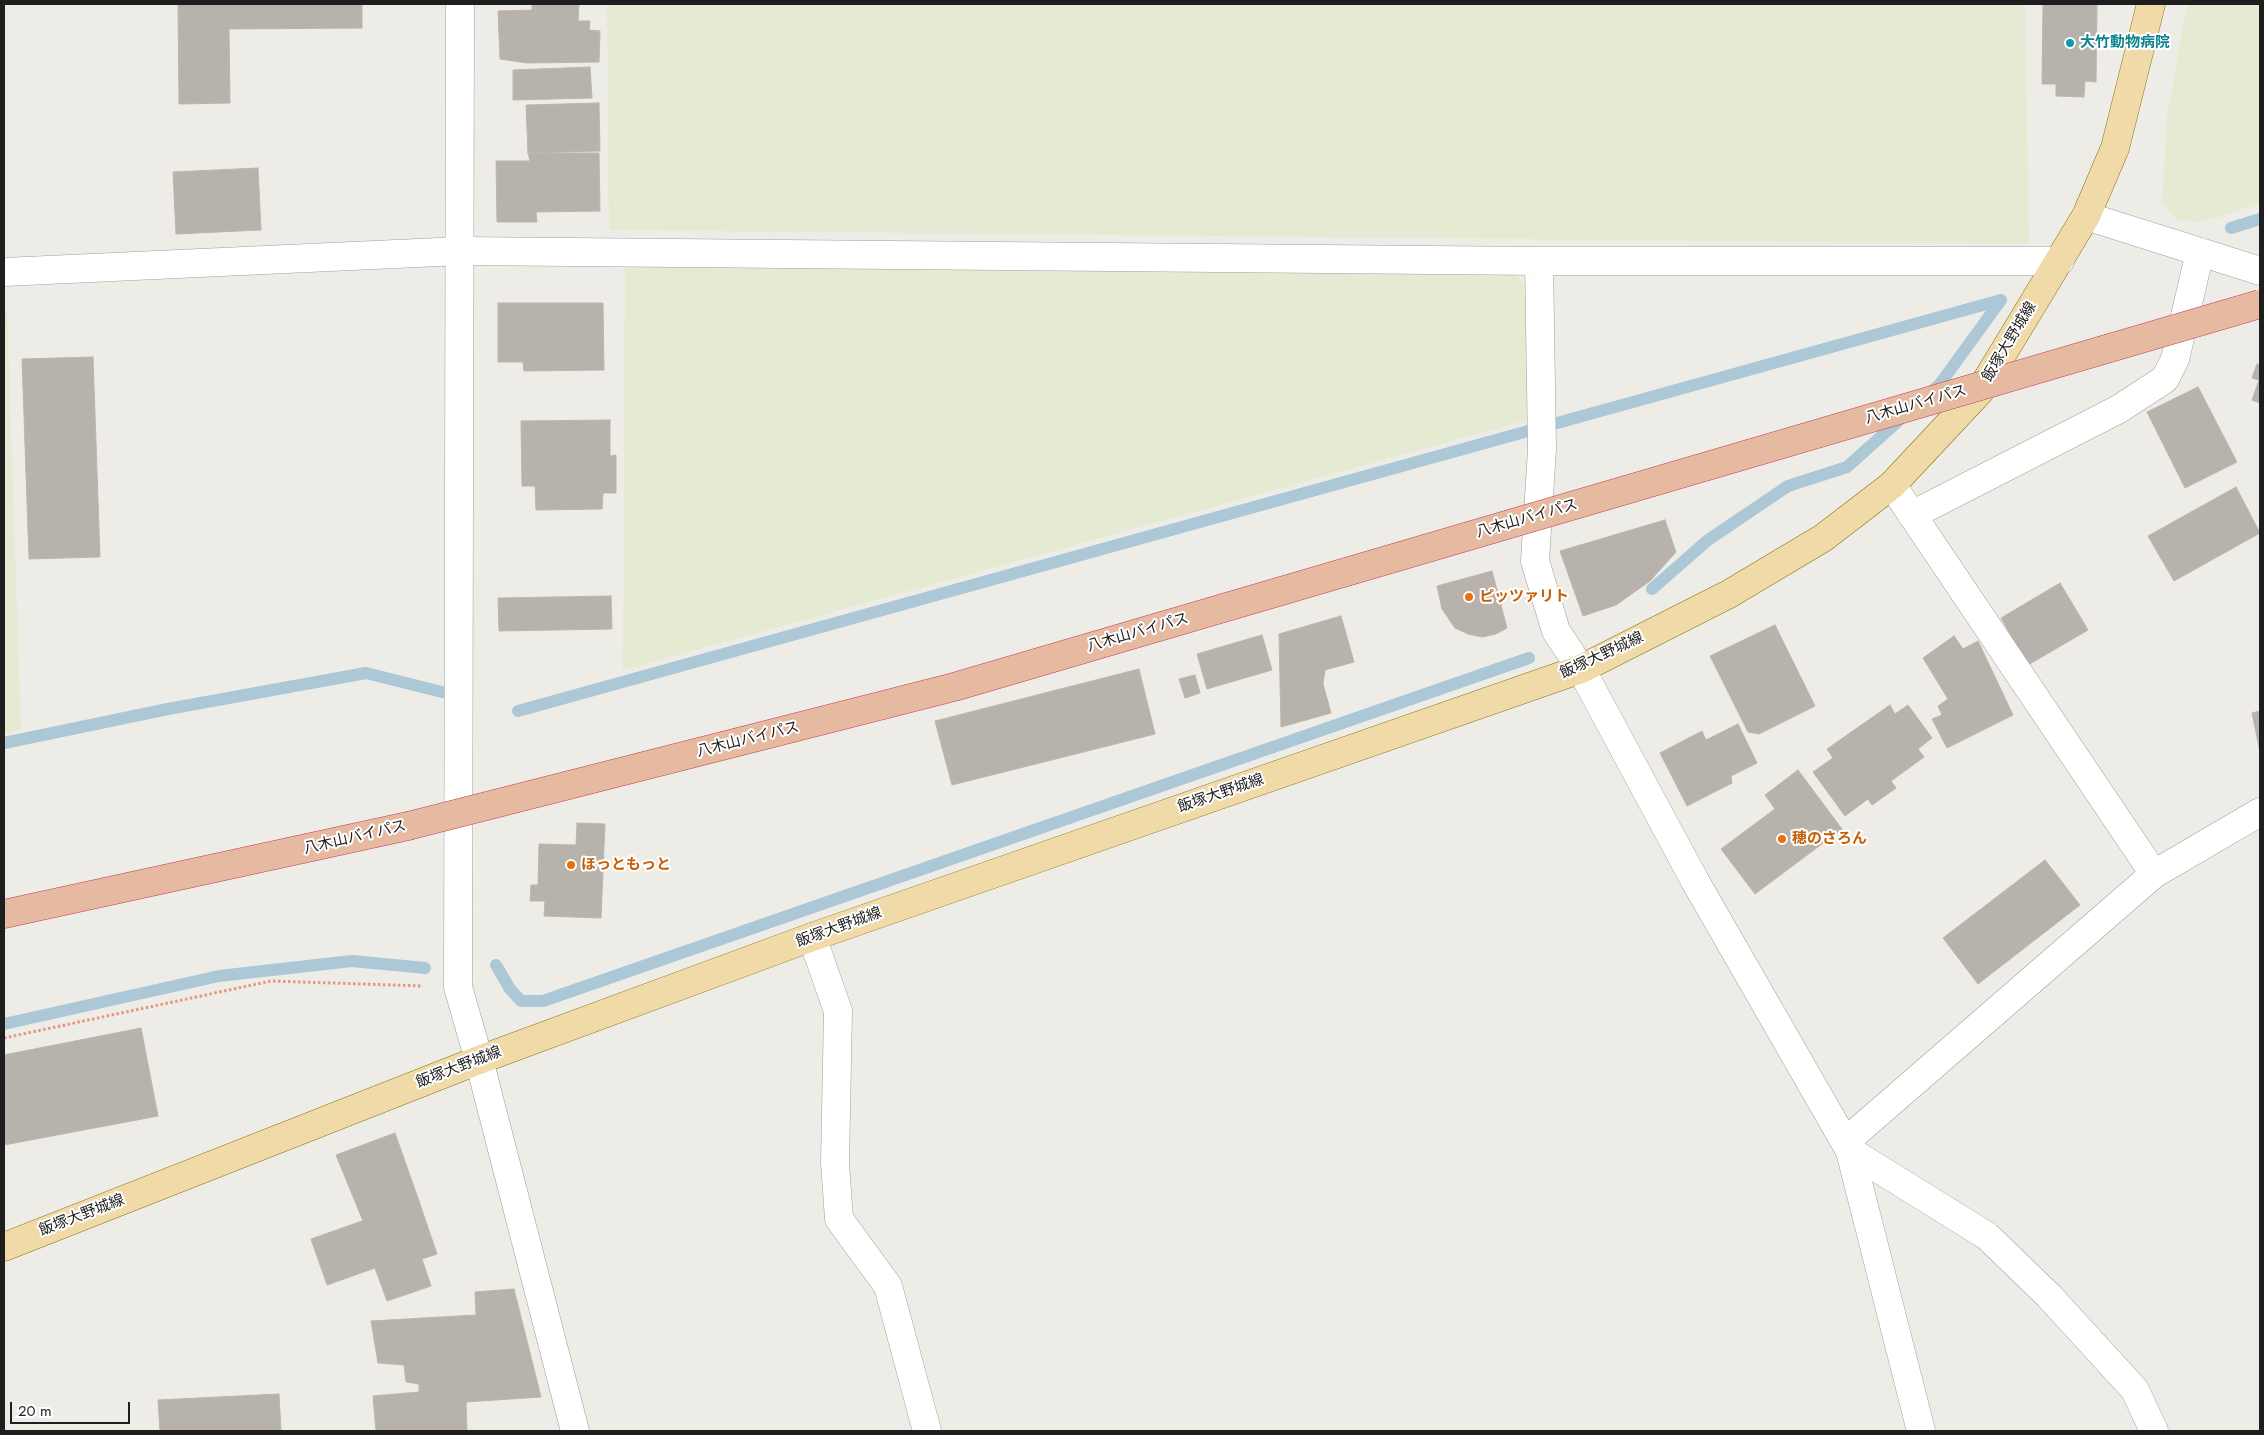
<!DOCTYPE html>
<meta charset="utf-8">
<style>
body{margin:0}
#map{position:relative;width:2264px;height:1435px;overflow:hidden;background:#eeece6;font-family:Jost,sans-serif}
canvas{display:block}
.frame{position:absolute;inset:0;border:5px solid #1e1e1e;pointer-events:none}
.scale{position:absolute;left:10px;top:1402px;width:120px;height:22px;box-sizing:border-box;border:2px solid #1e1e1e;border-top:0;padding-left:6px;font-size:15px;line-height:18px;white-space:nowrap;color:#1e1e1e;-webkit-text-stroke:4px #fff;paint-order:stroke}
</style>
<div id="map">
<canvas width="2264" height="1435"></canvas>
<div class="frame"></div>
<div class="scale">20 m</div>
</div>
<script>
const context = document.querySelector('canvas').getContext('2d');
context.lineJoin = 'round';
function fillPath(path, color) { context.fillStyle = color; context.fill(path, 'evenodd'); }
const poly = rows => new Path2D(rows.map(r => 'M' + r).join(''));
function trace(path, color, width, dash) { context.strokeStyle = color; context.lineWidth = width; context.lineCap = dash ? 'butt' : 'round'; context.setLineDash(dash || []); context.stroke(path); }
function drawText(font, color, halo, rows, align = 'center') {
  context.font = font + ' Jost,"Noto Sans JP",sans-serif'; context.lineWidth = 4; context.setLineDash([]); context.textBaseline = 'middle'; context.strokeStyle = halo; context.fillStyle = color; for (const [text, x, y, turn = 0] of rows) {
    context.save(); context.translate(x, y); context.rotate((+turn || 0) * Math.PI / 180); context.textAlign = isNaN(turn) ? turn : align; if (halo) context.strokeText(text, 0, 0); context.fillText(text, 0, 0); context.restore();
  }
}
const farmland = poly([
 [607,4,2025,4,2029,244,609,230],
 [2187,4,2260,4,2260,202,2227,215,2199,222,2178,220,2162,204,2167,117],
 [876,266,1513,272,1526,287,1527,420,623,670,625,267],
 [4,312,7,312,21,730,4,734]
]);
const stream = poly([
 [2231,228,2260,219],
 [1928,395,1940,384,2001,300],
 [1652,589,1708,540,1788,486,1847,467,1905,415],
 [518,711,2001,300],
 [4,743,168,709,366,673,442,692],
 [496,965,510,989,521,1001,543,1001,1529,658],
 [4,1024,219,976,352,961,425,968]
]);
const building = poly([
 [178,4,362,4,362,28,229,29,230,103,179,104,178,4],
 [532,4,579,4,578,21,590,21,589,30,600,31,599,62,527,63,500,59,498,11,532,10,532,4],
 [2043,4,2097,4,2096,82,2085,81,2084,97,2056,96,2056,84,2042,84,2043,4],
 [590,67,592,98,513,100,513,70,590,67],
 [599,103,600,151,528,153,526,105,599,103],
 [528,153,599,153,600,211,536,212,537,222,497,222,496,161,530,161,528,153],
 [258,168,261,230,176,234,173,172,258,168],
 [498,303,603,303,604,370,524,371,523,362,498,362,498,303],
 [93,357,100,557,29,559,22,359,93,357],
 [2257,364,2260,365,2260,403,2252,400,2259,380,2252,378,2257,364],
 [2198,387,2237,462,2185,488,2147,412,2198,387],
 [610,420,610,456,616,455,616,493,603,493,602,509,536,510,535,486,522,486,521,421,610,420],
 [2236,487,2260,533,2174,581,2148,536,2236,487],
 [1665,520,1676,552,1650,581,1616,605,1583,616,1560,551,1665,520],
 [1492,571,1507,628,1496,634,1482,637,1468,634,1455,628,1442,609,1437,586,1492,571],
 [2060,583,2088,630,2028,665,2001,618,2060,583],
 [611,596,612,629,499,631,498,598,611,596],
 [1341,616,1354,662,1325,670,1323,684,1331,713,1281,727,1279,634,1341,616],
 [1775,625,1815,706,1759,734,1748,732,1710,656,1775,625],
 [1262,635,1272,670,1207,689,1197,654,1262,635],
 [1954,636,1963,649,1978,641,2013,715,1947,748,1932,719,1942,715,1938,706,1948,699,1923,658,1954,636],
 [1139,669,1155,734,952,785,935,721,1139,669],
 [1195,675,1200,693,1185,698,1179,679,1195,675],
 [1890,705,1895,714,1908,705,1932,738,1918,749,1924,757,1891,781,1896,788,1872,805,1868,799,1845,816,1813,772,1833,758,1827,749,1890,705],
 [2260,711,2260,752,2252,713,2260,711],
 [1738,724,1757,763,1731,776,1732,783,1687,806,1660,753,1702,731,1706,740,1738,724],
 [1798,770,1842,829,1755,894,1721,849,1775,809,1765,795,1798,770],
 [577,823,605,824,601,918,544,916,545,901,530,901,531,885,538,885,539,844,576,845,577,823],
 [2045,860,2080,905,1978,984,1943,938,2045,860],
 [141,1028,158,1116,4,1145,4,1055,141,1028],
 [395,1133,419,1201,363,1221,336,1155,395,1133],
 [419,1201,437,1254,422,1259,431,1286,387,1301,375,1268,327,1285,311,1239,419,1201],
 [514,1289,541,1397,466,1402,467,1431,376,1431,373,1396,419,1392,419,1384,406,1382,404,1365,378,1363,371,1321,476,1315,475,1292,514,1289],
 [279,1394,281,1431,160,1431,158,1400,279,1394]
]);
const path = poly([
 [4,1038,271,981,423,986]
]);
const minor = poly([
 [461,251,1539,261,2060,261],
 [1539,261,1542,449,1535,561,1556,631,1581,669,1695,881,1850,1151,1921,1431],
 [1892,485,2154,874],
 [1912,515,2119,409,2165,379,2175,359,2200,252],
 [812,937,838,1011,835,1163,839,1219,888,1286,927,1431],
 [1845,1142,2154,874,2260,812],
 [1850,1151,1987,1236,2049,1296,2135,1390,2154,1431]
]);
const tertiary = poly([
 [460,4,458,987,479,1060,575,1431],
 [2086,216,2260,271],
 [4,272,461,251]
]);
const primary = poly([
 [4,1247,479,1060,812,937,1581,669,1729,594,1823,538,1892,485,1980,391,2086,216,2115,148,2151,4]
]);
const trunk = poly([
 [4,914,408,826]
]);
const trunkBridge = poly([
 [408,826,954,687,2260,304]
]);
const markers = [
 [2070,43,5,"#0f9aa8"],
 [1469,597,5,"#e8710a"],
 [1782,839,5,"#e8710a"],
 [571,865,5,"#e8710a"]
];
const cultureNames = [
 ["大竹動物病院",2080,43]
];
const streetNames = [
 ["飯塚大野城線",2010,342,-59],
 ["八木山バイパス",1916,405,-16],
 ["八木山バイパス",1527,519,-16],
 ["八木山バイパス",1138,633,-16],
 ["飯塚大野城線",1602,656,-25],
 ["八木山バイパス",748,740,-14],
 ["飯塚大野城線",1221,794,-19],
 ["八木山バイパス",355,838,-13],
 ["飯塚大野城線",839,928,-20],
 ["飯塚大野城線",459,1068,-21],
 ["飯塚大野城線",82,1216,-21]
];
const foodNames = [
 ["ピッツァリト",1479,597],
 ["穂のさろん",1792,839],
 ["ほっともっと",581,865]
];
fillPath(farmland, '#e5ead3');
trace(stream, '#acc7d6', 12);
fillPath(building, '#b7b2ac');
trace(building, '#beb5aa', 1);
trace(minor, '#9f9f9f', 29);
trace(tertiary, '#9f9f9f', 29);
trace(primary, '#867013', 29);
trace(trunk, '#c53a56', 29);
trace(path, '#e8967c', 3, [2.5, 2.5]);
trace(minor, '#fff', 28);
trace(tertiary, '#fff', 28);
trace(primary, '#f0dba8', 28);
trace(trunk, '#e6b9a1', 28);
trace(trunkBridge, '#c53a56', 29, []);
trace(trunkBridge, '#e6b9a1', 28);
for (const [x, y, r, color] of markers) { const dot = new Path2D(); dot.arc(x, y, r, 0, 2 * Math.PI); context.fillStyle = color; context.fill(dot); trace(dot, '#fff', 2); }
drawText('bold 15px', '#0d838f', '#fff', cultureNames, 'left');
drawText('15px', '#1e1e1e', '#fff', streetNames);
drawText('bold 15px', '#c56008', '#fff', foodNames, 'left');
</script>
